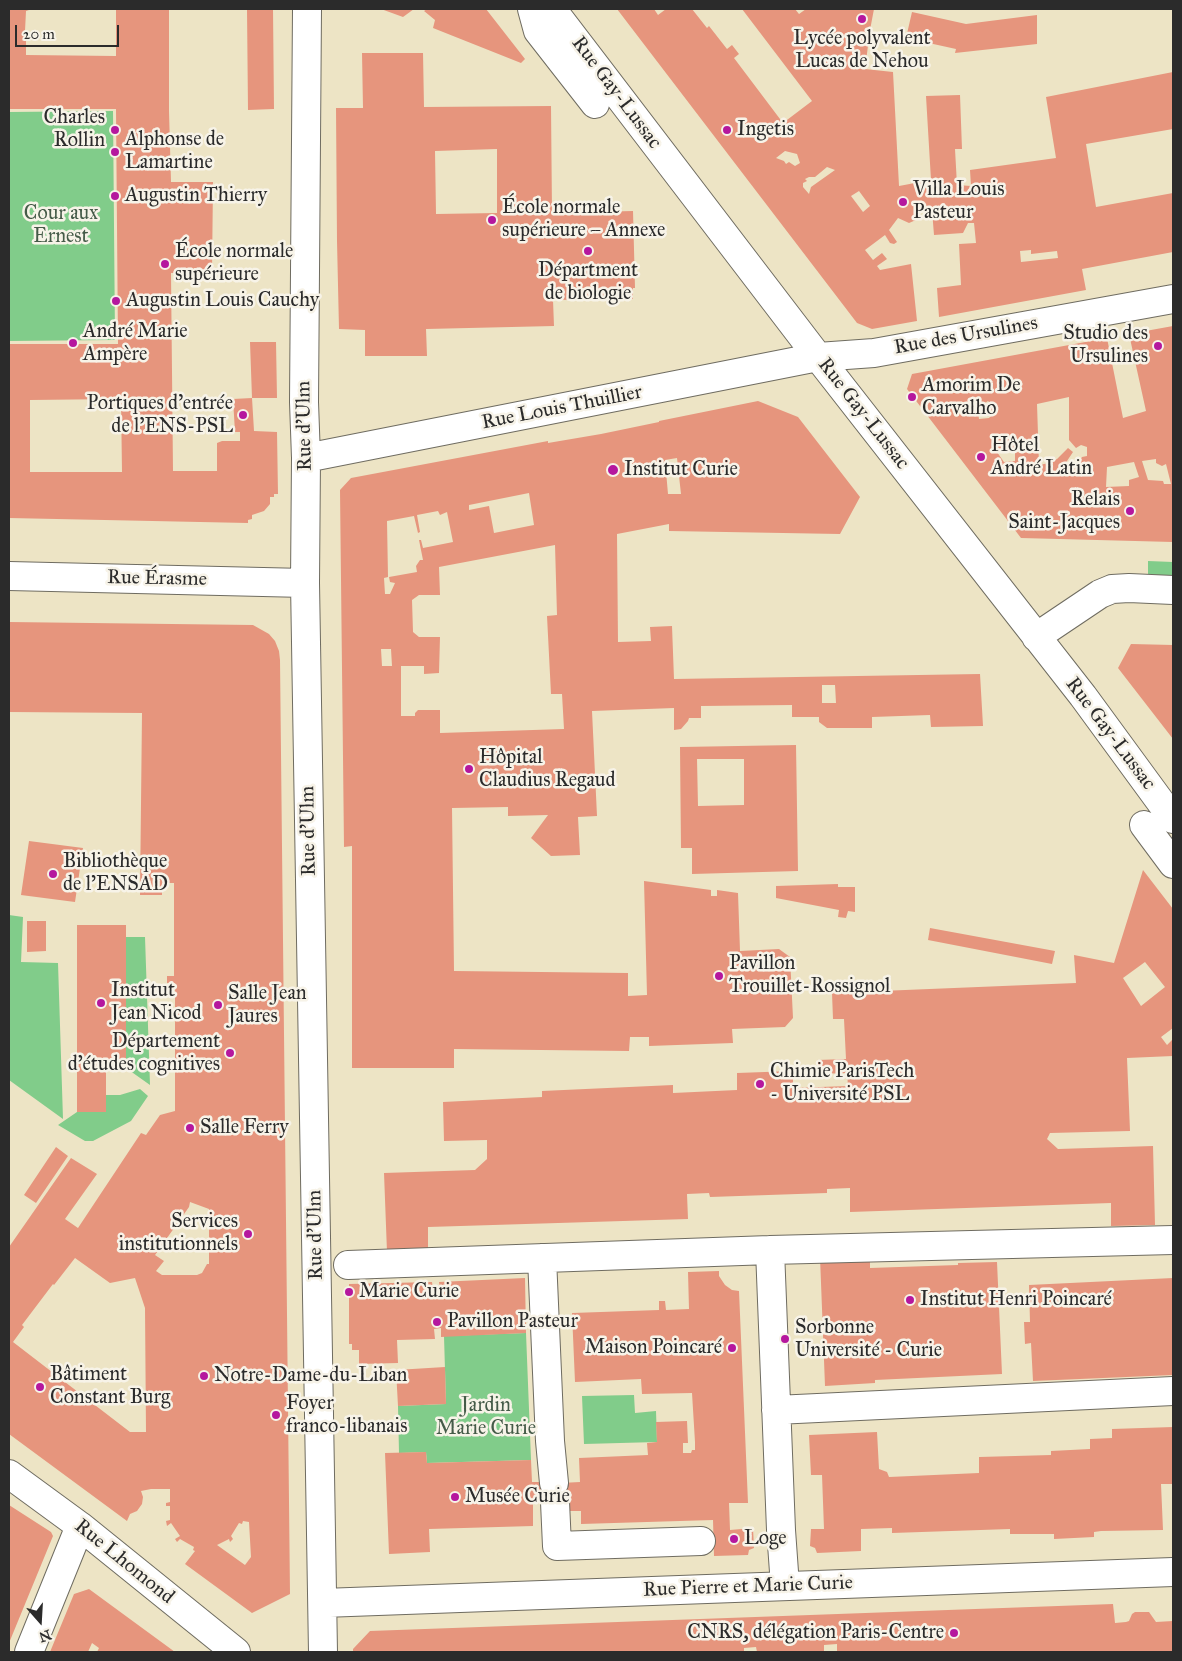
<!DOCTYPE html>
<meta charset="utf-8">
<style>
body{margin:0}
#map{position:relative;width:1182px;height:1661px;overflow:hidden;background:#ede4c5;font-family:"IM FELL Great Primer",serif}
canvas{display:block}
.frame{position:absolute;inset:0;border:10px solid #2b2b2b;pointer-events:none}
.north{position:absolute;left:15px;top:1596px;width:50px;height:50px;-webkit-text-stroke:4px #f7f3e8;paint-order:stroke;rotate:161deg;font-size:14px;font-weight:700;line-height:20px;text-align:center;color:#2b2b2b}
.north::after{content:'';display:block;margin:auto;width:18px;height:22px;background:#2b2b2b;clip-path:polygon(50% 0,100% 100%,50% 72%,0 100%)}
.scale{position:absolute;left:15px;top:25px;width:104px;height:22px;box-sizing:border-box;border:2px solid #2b2b2b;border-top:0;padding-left:6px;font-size:15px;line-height:18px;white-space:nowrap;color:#2b2b2b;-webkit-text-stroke:4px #f7f3e8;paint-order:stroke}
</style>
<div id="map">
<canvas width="1182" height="1661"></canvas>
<div class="frame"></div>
<div class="north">N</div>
<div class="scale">20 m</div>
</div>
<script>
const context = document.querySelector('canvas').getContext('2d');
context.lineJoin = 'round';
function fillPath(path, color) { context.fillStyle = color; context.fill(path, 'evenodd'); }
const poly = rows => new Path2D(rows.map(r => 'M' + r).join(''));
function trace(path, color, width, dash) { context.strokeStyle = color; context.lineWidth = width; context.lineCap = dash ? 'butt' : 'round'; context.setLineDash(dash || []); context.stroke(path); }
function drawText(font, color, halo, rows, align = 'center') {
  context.font = font + ' "IM FELL Great Primer",serif'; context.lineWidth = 5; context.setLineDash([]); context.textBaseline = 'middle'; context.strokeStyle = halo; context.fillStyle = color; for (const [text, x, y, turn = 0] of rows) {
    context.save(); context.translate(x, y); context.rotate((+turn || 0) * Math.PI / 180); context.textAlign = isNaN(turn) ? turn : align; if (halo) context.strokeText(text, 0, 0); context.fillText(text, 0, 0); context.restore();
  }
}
const green = poly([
 [113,111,115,340,9,341,9,112],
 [1148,561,1173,562,1173,576,1148,575],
 [9,915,23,917,21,962,58,963,63,1119,9,1080],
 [125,937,145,937,150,1085,126,1068],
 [140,1089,148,1096,131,1121,93,1141,85,1141,58,1125,77,1112,106,1112,106,1095,120,1095],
 [526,1333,531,1460,427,1463,426,1452,399,1453,398,1406,446,1404,444,1336],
 [634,1395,635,1413,656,1411,657,1442,584,1444,582,1396]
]);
const building = poly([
 [9,9,32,9,26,11,25,31,30,33,29,36,26,35,26,55,116,56,116,9,169,9,169,111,171,182,213,182,212,272,171,273,173,471,217,471,217,443,222,441,240,441,240,432,235,432,233,399,252,398,250,342,276,342,277,398,252,398,254,431,277,432,278,494,274,494,274,497,270,497,270,504,264,511,252,515,252,519,248,520,248,523,9,518,9,344,118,344,116,109,9,109],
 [118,399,121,399,122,472,30,472,30,400],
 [247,9,273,9,274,109,248,110],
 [381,9,414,9,403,17],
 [427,9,486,9,525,59,521,63,433,28,435,20,424,11],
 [617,9,654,9,658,15,666,9,692,9,707,28,709,26,727,49,732,45,739,54,734,58,783,123,812,101,742,9,795,9,799,14,806,9,874,9,870,30,865,69,893,72,899,186,931,180,926,96,960,95,962,149,955,149,957,185,971,186,970,170,1056,158,1046,97,1173,72,1173,129,1086,144,1096,207,1173,193,1173,252,1082,269,1086,290,939,317,937,288,961,285,959,244,976,243,974,223,968,223,963,233,934,235,932,210,919,212,916,220,909,223,898,218,889,230,897,242,894,244,890,243,885,235,865,250,873,260,882,253,887,259,877,266,880,270,911,264,917,321,872,329,857,323],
 [785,151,797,154,800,163,795,166,789,162,786,164,784,161,776,158],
 [827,167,835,170,811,187,809,194,803,187,803,183,807,181,805,179,809,177,815,177],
 [859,191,870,206,863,212,851,196],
 [1031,250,1031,254,1057,251,1058,258,1021,262,1020,251],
 [912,12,966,24,1037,15,1037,44,955,53,956,49,906,38],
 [362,53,423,53,424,107,551,106,552,213,633,211,635,288,633,288,633,299,553,300,554,326,426,329,427,356,365,356,365,330,339,329,337,241,336,108,363,108],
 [497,149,497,213,436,214,435,151],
 [1173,326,1173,542,1021,538,907,389,912,374,1107,338,1123,418,1146,411,1129,334],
 [1069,397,1069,440,1076,448,1081,445,1087,447,1087,456,1082,457,1071,474,1063,467,1073,452,1068,448,1057,459,1049,463,1039,465,1037,404],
 [988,401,991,404,988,406,993,414,989,418,979,419,977,404,985,403],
 [1002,448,1015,448,1015,461,1004,462,997,452],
 [1156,459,1156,463,1162,466,1166,464,1171,484,1164,484,1163,481,1148,480,1142,461],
 [1134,462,1139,477,1129,480,1129,486,1106,487,1107,467],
 [758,401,798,417,860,497,840,534,669,531,669,524,617,534,618,642,651,641,650,627,672,626,674,679,980,674,983,726,931,727,930,715,872,717,872,728,827,728,819,722,819,717,792,717,792,705,701,706,701,718,689,718,688,721,681,729,674,730,674,708,592,711,597,816,578,817,580,855,551,856,531,838,548,815,508,816,508,807,452,808,454,971,628,973,628,996,647,995,644,881,711,890,711,896,717,896,717,890,738,893,740,951,779,949,790,957,793,1018,785,1027,732,1029,733,1043,649,1046,649,1037,630,1037,629,1051,454,1049,454,1068,352,1068,352,846,344,847,340,490,351,478,548,441,548,443,601,434,659,422,659,421],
 [677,458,681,494,668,494,665,460],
 [529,493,534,525,494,533,489,506,469,510,469,505],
 [438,511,440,515,447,512,453,542,423,548,421,540,419,540,423,560,420,560,416,566,417,572,389,577,390,582,395,583,390,594,385,594,384,578,388,577,387,521,414,516,418,533,420,532,417,515],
 [555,545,557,615,547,616,551,694,562,694,564,729,440,733,440,710,418,710,415,713,415,716,401,716,401,666,424,666,424,674,439,673,440,637,419,637,413,632,412,600,419,595,440,595,439,567],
 [381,649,391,649,392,666,382,666],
 [822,685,835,685,836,703,822,703],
 [9,622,253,625,269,634,275,641,279,651,280,660,290,1594,252,1613,185,1564,195,1551,193,1550,194,1547,180,1539,177,1542,175,1539,180,1536,171,1523,167,1526,166,1521,170,1520,170,1506,166,1506,166,1503,170,1502,170,1489,151,1489,141,1491,143,1497,142,1504,137,1511,130,1514,127,1521,9,1434,9,1247,71,1158,97,1174,65,1219,78,1228,141,1133,146,1135,160,1115,175,1111,175,983,167,983,167,976,174,976,174,883,162,883,162,895,140,895,142,713,9,712],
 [190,1202,209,1209,209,1264,207,1264,202,1273,197,1275,162,1275,156,1271,164,1261,155,1255,189,1207],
 [75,1258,110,1283,135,1278,145,1308,146,1432,130,1432,13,1342,24,1327,22,1325,53,1284,54,1285],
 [243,1521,249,1522,251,1557,245,1565,217,1545,229,1539,230,1542,233,1539,231,1536,239,1523,242,1524],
 [1131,644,1173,645,1173,739,1118,668],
 [796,745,798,871,692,874,692,848,681,848,680,747],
 [697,759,744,759,744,805,698,806],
 [29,841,83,848,75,902,21,895],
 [1143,870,1173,909,1173,1028,1161,1037,1167,1045,1172,1040,1173,1041,1173,1056,1127,1058,1130,1131,1050,1133,1047,1139,1058,1149,1153,1146,1155,1225,1111,1226,1111,1203,850,1212,850,1188,827,1189,827,1193,710,1197,709,1193,687,1194,688,1219,428,1227,428,1251,387,1252,384,1173,475,1170,487,1159,487,1140,444,1141,443,1102,542,1097,542,1091,673,1085,673,1093,737,1090,737,1073,793,1071,793,1088,848,1086,847,1073,818,1074,817,1060,846,1059,844,1019,833,1019,832,993,1076,983,1074,955,1114,963],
 [1145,962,1165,987,1141,1006,1123,978],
 [838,884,838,887,855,887,855,912,848,911,846,918,838,917,839,910,776,898,776,886],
 [27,921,46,921,46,951,27,952],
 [77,925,126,925,126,1068,106,1069,106,1112,77,1112],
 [930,928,1055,951,1052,964,928,940],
 [56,1147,68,1156,36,1203,24,1195],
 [870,1256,870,1268,958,1265,958,1263,997,1262,1002,1374,875,1380,875,1383,825,1386,820,1257],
 [719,1271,719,1276,725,1285,732,1290,739,1291,748,1503,729,1503,730,1530,753,1528,754,1548,749,1550,748,1555,714,1556,713,1520,581,1524,581,1511,568,1511,568,1502,533,1503,533,1526,429,1529,430,1552,389,1554,385,1453,426,1452,427,1463,531,1460,532,1482,542,1482,542,1484,580,1482,579,1458,648,1455,647,1443,657,1442,656,1422,687,1421,688,1443,683,1443,683,1453,691,1453,692,1450,695,1450,695,1442,692,1393,642,1394,641,1379,575,1382,572,1313,659,1310,659,1301,665,1301,666,1310,689,1309,688,1272],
 [525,1278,526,1333,441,1337,441,1328,434,1329,435,1339,397,1340,398,1363,359,1364,359,1350,352,1350,352,1344,349,1344,349,1284,432,1282,433,1289,440,1289,439,1282],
 [1173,1278,1173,1375,1033,1381,1031,1343,1025,1344,1024,1322,1030,1322,1029,1285],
 [445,1367,446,1404,398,1406,396,1370],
 [1173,1427,1173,1484,1161,1484,1163,1530,1101,1531,1094,1532,1094,1537,1054,1539,1054,1534,1010,1534,1010,1529,892,1533,892,1528,861,1529,861,1551,817,1553,815,1548,810,1546,811,1529,824,1529,822,1475,811,1475,809,1435,877,1432,879,1469,887,1472,889,1477,979,1473,979,1457,1051,1455,1051,1451,1090,1449,1090,1439,1112,1438,1112,1429],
 [9,1505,51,1532,53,1536,9,1643],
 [89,1589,134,1622,175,1652,97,1652,99,1648,92,1643,88,1652,50,1652,74,1594],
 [1113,1604,1115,1623,1126,1622,1129,1621,1132,1614,1135,1612,1149,1612,1156,1622,1173,1621,1173,1652,837,1652,837,1644,824,1645,824,1652,757,1652,756,1647,744,1648,744,1652,353,1652,353,1649,370,1631]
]);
const minor = poly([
 [307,9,304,402,306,458,305,583,323,1652],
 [532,9,538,31,595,104],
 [552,9,818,357,1083,696,1173,819],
 [306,458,818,357,874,353,1173,299],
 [9,576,305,583],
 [1036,637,1100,594,1112,589,1129,588,1173,590],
 [1144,825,1173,864],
 [770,1250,781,1530,785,1586],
 [542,1258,550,1441,554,1483],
 [348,1265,770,1250,1173,1240],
 [776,1410,1173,1391],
 [9,1474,80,1526,236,1652],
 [555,1502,557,1546,701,1541],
 [323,1603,1173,1572],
 [29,1652,80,1526]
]);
const markers = [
 [862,19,5,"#b5179e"],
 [115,130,5,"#b5179e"],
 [727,130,5,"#b5179e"],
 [115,152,5,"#b5179e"],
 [115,196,5,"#b5179e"],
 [903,202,5,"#b5179e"],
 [492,220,5,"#b5179e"],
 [588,251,5,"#b5179e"],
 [165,264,5,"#b5179e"],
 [116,301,5,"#b5179e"],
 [73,343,5,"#b5179e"],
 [1158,346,5,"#b5179e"],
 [912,397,5,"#b5179e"],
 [243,415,5,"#b5179e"],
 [981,457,5,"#b5179e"],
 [613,470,6,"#b5179e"],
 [1130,511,5,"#b5179e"],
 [469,769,5,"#b5179e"],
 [53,874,5,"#b5179e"],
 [719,976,5,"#b5179e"],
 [101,1003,5,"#b5179e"],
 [218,1005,5,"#b5179e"],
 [230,1053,5,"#b5179e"],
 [760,1084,5,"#b5179e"],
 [190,1128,5,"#b5179e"],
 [248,1234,5,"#b5179e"],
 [349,1292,5,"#b5179e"],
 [910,1300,5,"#b5179e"],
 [437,1322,5,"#b5179e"],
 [785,1339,5,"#b5179e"],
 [732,1348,5,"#b5179e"],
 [204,1376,5,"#b5179e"],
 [40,1387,5,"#b5179e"],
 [276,1415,5,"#b5179e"],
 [455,1497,5,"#b5179e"],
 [734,1539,5,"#b5179e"],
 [954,1633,5,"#b5179e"]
];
const poiNames = [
 ["Lycée polyvalent",862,39,"center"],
 ["Lucas de Nehou",862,62,"center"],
 ["Charles",105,118,"right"],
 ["Rollin",105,141,"right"],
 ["Ingetis",737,130],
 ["Alphonse de",125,140],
 ["Lamartine",125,163],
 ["Villa Louis",913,190],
 ["Pasteur",913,213],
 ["Augustin Thierry",125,196],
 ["École normale",502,208],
 ["supérieure – Annexe",502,231],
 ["École normale",175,252],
 ["supérieure",175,275],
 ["Départment",588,271,"center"],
 ["de biologie",588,294,"center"],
 ["Augustin Louis Cauchy",126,301],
 ["André Marie",83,332],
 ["Ampère",83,355],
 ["Studio des",1148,334,"right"],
 ["Ursulines",1148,357,"right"],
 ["Amorim De",922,386],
 ["Carvalho",922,409],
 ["Portiques d'entrée",233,404,"right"],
 ["de l'ENS-PSL",233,427,"right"],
 ["Hôtel",991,446],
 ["André Latin",991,469],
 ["Institut Curie",624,470],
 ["Relais",1120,500,"right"],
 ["Saint-Jacques",1120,523,"right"],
 ["Hôpital",479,758],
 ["Claudius Regaud",479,781],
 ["Bibliothèque",63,862],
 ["de l'ENSAD",63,885],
 ["Pavillon",729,964],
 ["Trouillet-Rossignol",729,987],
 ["Institut",111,991],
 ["Jean Nicod",111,1014],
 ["Salle Jean",228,994],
 ["Jaures",228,1017],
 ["Département",220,1042,"right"],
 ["d'études cognitives",220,1065,"right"],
 ["Chimie ParisTech",770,1072],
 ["- Université PSL",770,1095],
 ["Salle Ferry",200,1128],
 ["Services",238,1222,"right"],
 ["institutionnels",238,1245,"right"],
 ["Marie Curie",359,1292],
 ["Institut Henri Poincaré",920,1300],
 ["Pavillon Pasteur",447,1322],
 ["Sorbonne",795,1328],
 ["Université - Curie",795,1351],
 ["Maison Poincaré",722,1348,"right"],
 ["Bâtiment",50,1375],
 ["Constant Burg",50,1398],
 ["Notre-Dame-du-Liban",214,1376],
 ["Foyer",286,1404],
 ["franco-libanais",286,1427],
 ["Musée Curie",465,1497],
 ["Loge",744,1539],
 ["CNRS, délégation Paris-Centre",944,1633,"right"]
];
const streetNames = [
 ["Rue Gay-Lussac",616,93,53],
 ["Rue des Ursulines",966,336,-10],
 ["Rue Louis Thuillier",562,408,-11],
 ["Rue Gay-Lussac",863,414,52],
 ["Rue d'Ulm",305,426,-91],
 ["Rue Érasme",157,579,1],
 ["Rue Gay-Lussac",1110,734,53],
 ["Rue d'Ulm",309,831,-91],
 ["Rue d'Ulm",316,1235,-91],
 ["Rue Lhomond",124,1562,39],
 ["Rue Pierre et Marie Curie",748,1587,-2]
];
const parkNames = [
 ["Cour aux",61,214],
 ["Ernest",61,237],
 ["Jardin",486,1406],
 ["Marie Curie",486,1429]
];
fillPath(green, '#81cc8a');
fillPath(building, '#e6957d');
trace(minor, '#6f6c61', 30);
trace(minor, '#fff', 28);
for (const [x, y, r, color] of markers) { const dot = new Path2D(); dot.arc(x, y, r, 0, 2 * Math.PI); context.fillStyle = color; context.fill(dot); trace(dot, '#f7f3e8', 2); }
drawText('20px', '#2b2b2b', '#f7f3e8', poiNames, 'left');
drawText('20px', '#2b2b2b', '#f7f3e8', streetNames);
drawText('20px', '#455b48', '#f7f3e8', parkNames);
</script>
